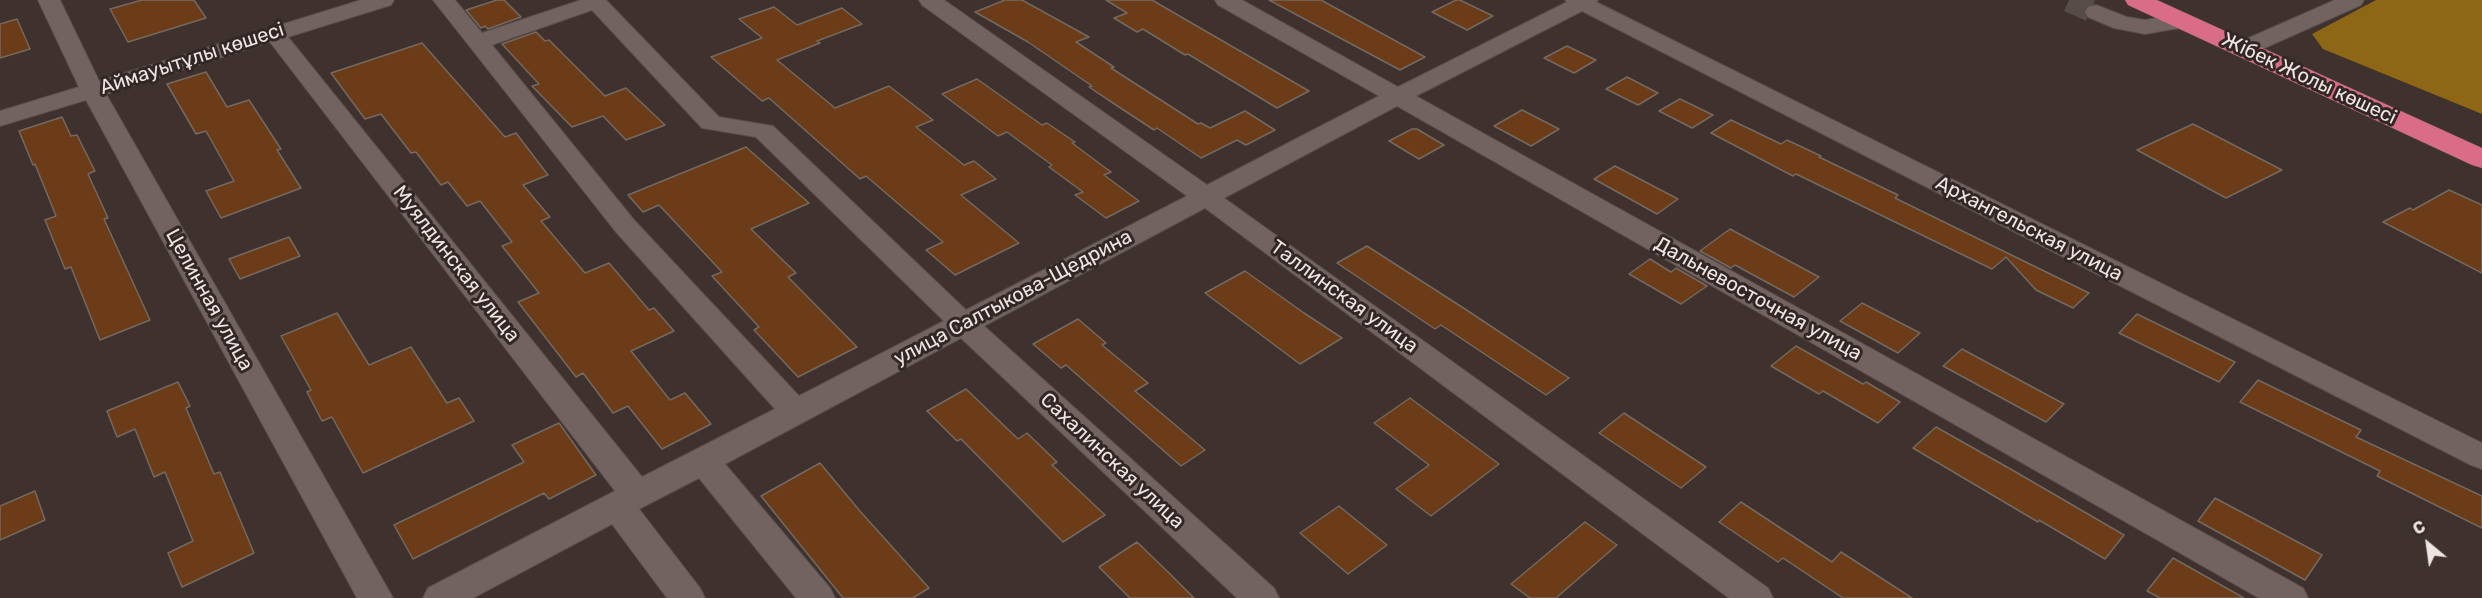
<!DOCTYPE html>
<meta charset="utf-8">
<style>
body{margin:0}
#map{position:relative;width:2482px;height:598px;overflow:hidden;background:#3e312e;font-family:Rubik,sans-serif}
canvas{display:block}
.north{position:absolute;left:2398px;top:514px;width:60px;height:60px;-webkit-text-stroke:4px #332725;paint-order:stroke;rotate:331deg;font-size:16px;font-weight:700;line-height:24px;text-align:center;color:#ede5e3}
.north::after{content:'';display:block;margin:auto;width:21px;height:27px;background:#ede5e3;clip-path:polygon(50% 0,100% 100%,50% 72%,0 100%)}
</style>
<div id="map">
<canvas width="2482" height="598"></canvas>
<div class="north">С</div>
</div>
<script>
const context = document.querySelector('canvas').getContext('2d');
context.lineJoin = 'round';
function fillPath(path, color) { context.fillStyle = color; context.fill(path, 'evenodd'); }
const poly = rows => new Path2D(rows.map(r => 'M' + r).join(''));
function trace(path, color, width, dash) { context.strokeStyle = color; context.lineWidth = width; context.lineCap = dash ? 'butt' : 'round'; context.setLineDash(dash || []); context.stroke(path); }
function drawText(font, color, halo, rows, align = 'center') {
  context.font = font + ' Rubik,sans-serif'; context.lineWidth = 6; context.setLineDash([]); context.textBaseline = 'middle'; context.strokeStyle = halo; context.fillStyle = color; for (const [text, x, y, turn = 0] of rows) {
    context.save(); context.translate(x, y); context.rotate((+turn || 0) * Math.PI / 180); context.textAlign = isNaN(turn) ? turn : align; if (halo) context.strokeText(text, 0, 0); context.fillText(text, 0, 0); context.restore();
  }
}
const forest = poly([
 [2376,0,2482,0,2482,114,2323,49,2312,34]
]);
const building = poly([
 [142,0,194,0,206,18,128,42,110,9,142,0],
 [497,0,504,0,521,17,488,29,485,26,481,28,466,10,497,0],
 [1005,0,1022,0,1089,37,1076,42,1114,67,1111,68,1198,124,1201,123,1210,128,1245,111,1275,130,1246,145,1237,140,1201,158,1157,128,1154,130,1116,105,1089,87,1092,86,1028,42,975,12,1005,0],
 [1106,0,1152,0,1309,91,1277,108,1188,54,1185,55,1143,29,1137,32,1114,18,1127,13,1106,0],
 [1269,0,1321,0,1425,57,1400,70,1269,0],
 [1456,0,1460,0,1493,16,1467,30,1432,12,1456,0],
 [774,7,797,25,842,8,862,24,817,41,820,43,777,60,835,108,889,86,933,120,916,127,964,165,974,161,996,179,961,195,1019,243,955,275,926,250,943,242,866,176,860,179,769,98,762,101,711,57,762,38,739,19,774,7],
 [17,19,30,49,0,58,0,24,17,19],
 [536,32,545,41,549,40,605,96,626,88,665,125,626,140,603,116,572,127,532,86,539,84,502,44,536,32],
 [422,43,505,137,516,133,548,175,523,185,550,217,541,221,585,273,609,263,649,310,654,308,674,331,631,351,670,400,685,393,711,424,662,449,628,406,613,413,583,373,576,377,518,302,539,293,502,246,512,242,480,201,467,206,448,182,441,185,416,152,411,153,381,114,365,119,331,73,422,43],
 [1567,46,1596,60,1574,73,1544,58,1567,46],
 [206,72,227,107,249,100,281,149,277,150,301,188,221,218,206,191,234,181,206,131,196,134,167,84,206,72],
 [1627,77,1658,93,1638,105,1606,89,1627,77],
 [977,79,1042,125,1047,123,1075,142,1072,143,1111,172,1104,175,1139,201,1106,218,1075,195,1083,192,1049,167,1052,165,1007,132,998,136,942,94,977,79],
 [1680,99,1713,115,1692,128,1659,111,1680,99],
 [1522,110,1559,129,1531,146,1494,126,1522,110],
 [62,117,71,136,77,135,95,171,88,174,108,218,104,219,150,320,100,340,71,267,65,269,45,220,56,216,35,164,33,165,19,131,62,117],
 [1731,120,1781,144,1787,140,1821,156,1819,157,1898,195,1895,198,2089,293,2073,308,2036,290,2006,257,1992,269,1796,174,1793,176,1711,133,1731,120],
 [2193,124,2282,170,2226,198,2137,150,2193,124],
 [1412,129,1417,129,1444,145,1419,159,1389,141,1412,129],
 [746,147,809,203,751,229,796,273,788,277,857,347,798,377,754,330,759,327,712,276,722,272,659,205,643,212,628,195,746,147],
 [1615,166,1678,199,1657,214,1594,179,1615,166],
 [2449,190,2482,205,2482,273,2383,222,2410,208,2413,210,2449,190],
 [1730,229,1819,277,1794,297,1735,265,1731,268,1700,251,1730,229],
 [289,237,300,256,240,279,229,259,289,237],
 [1367,246,1465,309,1569,378,1546,395,1441,325,1435,329,1337,263,1367,246],
 [1650,259,1671,272,1676,268,1707,286,1681,304,1629,274,1650,259],
 [1245,271,1304,313,1342,338,1300,364,1205,293,1245,271],
 [1862,303,1920,333,1898,353,1840,321,1862,303],
 [337,313,369,365,411,347,447,403,459,398,474,421,363,473,332,417,322,421,307,392,311,390,281,336,337,313],
 [2137,314,2235,362,2219,382,2119,333,2137,314],
 [1078,319,1106,343,1102,345,1148,383,1135,391,1205,450,1181,466,1066,365,1061,368,1033,344,1078,319],
 [1796,346,1863,384,1866,382,1900,402,1878,423,1823,391,1819,394,1771,366,1796,346],
 [1962,349,2064,404,2046,422,1943,366,1962,349],
 [2258,380,2361,430,2356,437,2482,496,2482,528,2377,476,2380,471,2240,402,2258,380],
 [178,382,190,406,186,408,214,474,220,472,254,553,182,587,168,553,193,541,165,472,154,477,135,429,117,437,107,411,178,382],
 [966,389,1018,439,1027,433,1057,462,1052,465,1105,515,1063,542,961,439,957,441,927,411,966,389],
 [1410,398,1499,464,1431,516,1396,489,1429,465,1374,423,1410,398],
 [1624,413,1706,467,1681,488,1599,433,1624,413],
 [559,423,596,475,549,499,544,493,413,559,394,525,524,462,512,445,559,423],
 [1936,427,2014,471,2124,535,2105,559,2039,520,2038,522,1913,448,1936,427],
 [820,463,859,510,929,588,913,598,843,598,761,496,820,463],
 [35,491,45,520,0,540,0,506,35,491],
 [2215,498,2322,555,2305,580,2198,521,2215,498],
 [1741,502,1832,562,1841,552,1912,598,1843,598,1783,558,1778,562,1719,522,1741,502],
 [1339,506,1387,545,1348,574,1300,533,1339,506],
 [1585,522,1617,545,1556,598,1530,598,1511,584,1585,522],
 [1137,542,1168,572,1194,598,1130,598,1099,567,1137,542],
 [2173,558,2244,598,2160,598,2147,591,2173,558]
]);
const minorTunnel = poly([
 [2069,0,2096,12]
]);
const minor = poly([
 [38,0,60,0,99,81,361,0,394,0,391,5,288,37,642,477,775,409,616,232,433,0,455,0,482,33,581,0,606,0,719,117,773,126,966,310,1187,196,922,5,919,0,944,0,1207,185,1379,96,1218,5,1215,0,1242,0,1398,87,1567,2,1565,0,1598,0,1596,2,2482,443,2482,469,2471,465,1582,11,1416,96,2303,588,2308,598,2259,598,1397,106,1224,198,1768,588,1773,598,1729,598,1205,208,984,326,1274,588,1279,598,1237,598,961,338,725,464,830,588,835,598,796,598,699,478,639,509,700,588,705,598,667,598,612,524,473,598,423,598,428,588,615,491,270,42,106,94,393,598,357,598,86,100,0,126,0,111,79,87,38,0],
 [592,10,702,128,756,137,944,321,799,396,634,220,492,45,592,10],
 [2335,0,2364,0,2361,5,2251,54,2243,56,2235,54,2232,49,2235,44,2335,0],
 [2096,5,2127,17,2145,20,2183,14,2191,16,2194,21,2191,26,2145,34,2114,28,2088,17,2085,12,2088,7,2096,5]
]);
const highway = poly([
 [2125,0,2157,0,2482,148,2482,168,2472,165,2128,5,2125,0]
]);
const streetNames = [
 ["Аймауытұлы көшесі",192,59,-18],
 ["Жібек Жолы көшесі",2309,79,25],
 ["Архангельская улица",2029,229,27],
 ["Муялдинская улица",456,264,52],
 ["Таллинская улица",1344,297,36],
 ["улица Салтыкова-Щедрина",1013,298,-28],
 ["Дальневосточная улица",1758,299,29],
 ["Целинная улица",209,300,61],
 ["Сахалинская улица",1112,461,43]
];
fillPath(forest, '#8e6716');
fillPath(building, '#6b3c17');
trace(building, '#746961', 1.5);
trace(minorTunnel, '#584c49', 24, [24, 12]);
trace(minor, '#584e4c', 2);
trace(highway, '#584e4c', 1);
fillPath(minor, '#726360');
fillPath(highway, '#d96c86');
drawText('20px', '#ede5e3', '#332725', streetNames);
</script>
